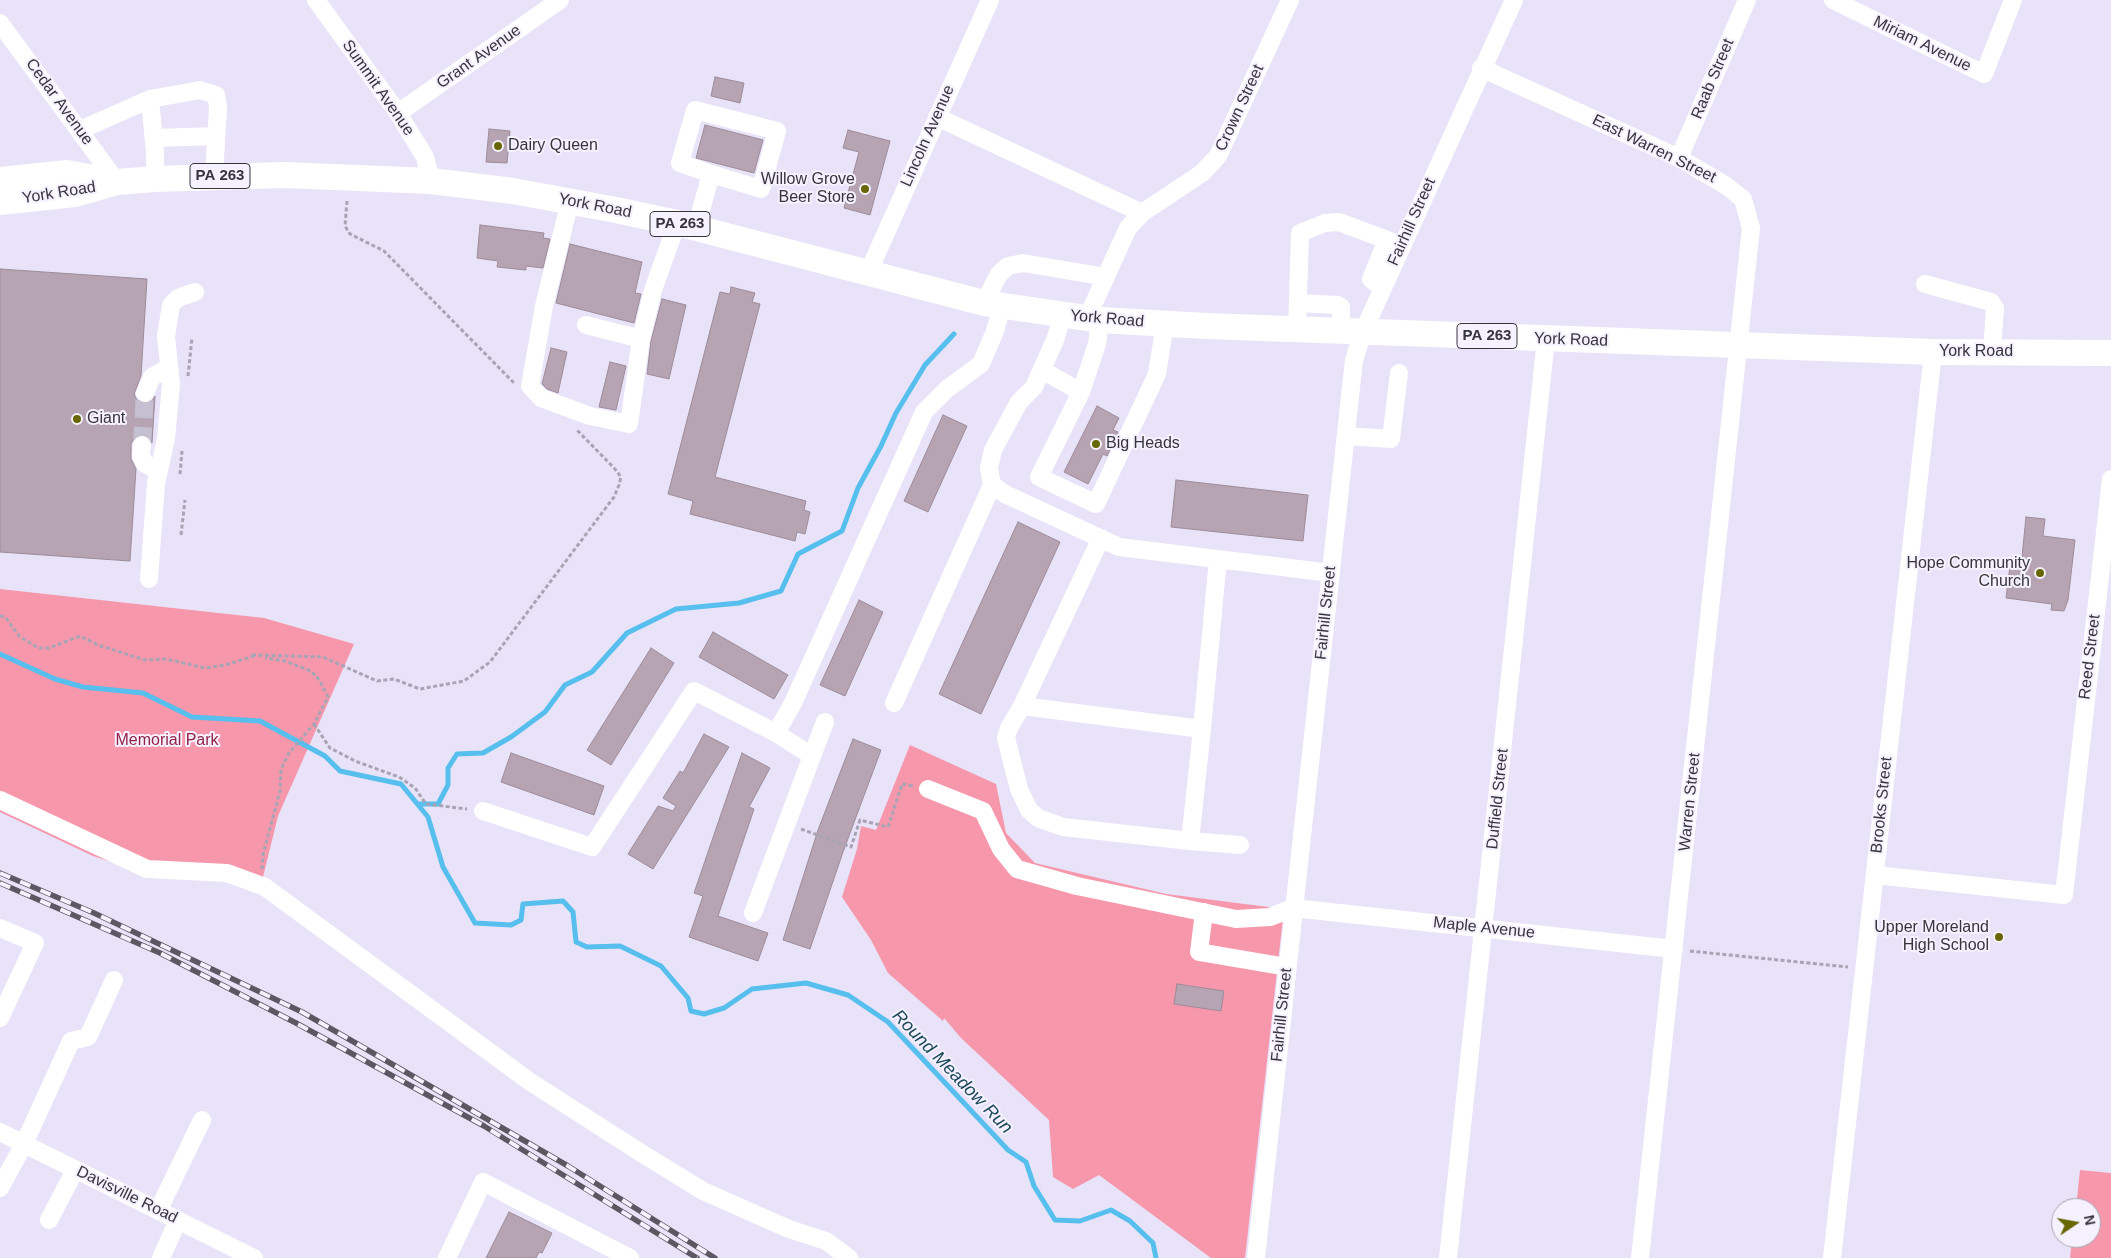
<!DOCTYPE html>
<style>
body{margin:0}
#map{position:relative;width:2111px;height:1258px;overflow:hidden;background:#e8e3f8;font-family:Arial,sans-serif}
canvas{display:block}
.north{position:absolute;left:2051px;top:1198px;width:50px;height:50px;box-sizing:border-box;background:#f5f1fe;border:1px solid #a9a5b0;border-radius:50%;rotate:78deg;font-size:14px;font-weight:700;line-height:20px;text-align:center;color:#36343c}
.north::after{content:'';display:block;margin:auto;width:18px;height:22px;background:#676600;clip-path:polygon(50% 0,100% 100%,50% 72%,0 100%)}
</style>
<div id="map">
<canvas width="2111" height="1258"></canvas>
<div class="north">N</div>
</div>
<script>
const context = document.querySelector('canvas').getContext('2d');
context.lineJoin = 'round';
function fillPath(path, color) { context.fillStyle = color; context.fill(path, 'evenodd'); }
const poly = rows => new Path2D(rows.map(r => 'M' + r).join(''));
function trace(path, color, width, dash) { context.strokeStyle = color; context.lineWidth = width; context.lineCap = dash ? 'butt' : 'round'; context.setLineDash(dash || []); context.stroke(path); }
function drawText(font, color, halo, rows, align = 'center') {
  context.font = font + ' Arial,sans-serif'; context.lineWidth = 4; context.setLineDash([]); context.textBaseline = 'middle'; context.strokeStyle = halo; context.fillStyle = color; for (const [text, x, y, turn = 0] of rows) {
    context.save(); context.translate(x, y); context.rotate((+turn || 0) * Math.PI / 180); context.textAlign = isNaN(turn) ? turn : align; if (halo) context.strokeText(text, 0, 0); context.fillText(text, 0, 0); context.restore();
  }
}
const green = poly([
 [0,589,264,618,354,644,278,816,263,877,159,877,93,856,0,812],
 [910,745,996,784,1006,833,1035,863,1166,894,1284,909,1245,1258,1211,1258,1099,1175,1073,1189,1053,1177,1049,1120,961,1038,944,1018,943,1021,888,973,871,940,842,897,857,849,861,826,876,830],
 [2080,1170,2111,1173,2111,1258,2070,1258,2072,1238,2091,1238,2091,1208,2076,1208]
]);
const stream = poly([
 [0,654,55,679,83,687,143,693,192,717,260,721,325,756,340,771,401,784,428,817,443,867,475,923,511,925,521,920,523,904,563,901,573,912,576,942,587,947,620,946,661,966,688,998,691,1011,704,1014,724,1008,752,989,806,983,848,995,888,1022,1008,1150,1026,1162,1034,1186,1055,1220,1080,1221,1111,1210,1130,1221,1153,1243,1156,1258],
 [418,804,438,804,448,785,448,768,457,754,483,753,511,737,545,712,565,685,592,672,627,633,676,609,739,603,781,591,798,554,842,531,858,488,881,446,896,413,925,365,954,334]
]);
const building = poly([
 [715,77,744,83,740,103,711,96,715,77],
 [705,125,763,140,754,173,696,158,705,125],
 [489,129,510,131,507,163,486,162,489,129],
 [848,130,890,141,870,215,844,208,859,152,843,148,848,130],
 [480,225,544,233,543,238,550,239,543,268,526,266,526,270,497,267,498,261,477,258,480,225],
 [570,244,642,262,635,293,641,294,634,323,556,303,570,244],
 [0,269,147,279,141,376,134,394,137,400,146,404,152,401,155,396,152,443,149,437,143,434,134,438,131,444,131,459,136,469,130,561,0,552,0,269],
 [731,287,755,293,752,302,760,304,715,477,806,501,804,510,810,512,805,534,797,532,795,541,690,514,693,501,668,494,720,292,730,294,731,287],
 [662,299,686,305,669,379,647,374,651,341,662,299],
 [551,348,567,352,558,393,547,389,542,384,551,348],
 [610,362,626,366,616,410,599,407,610,362],
 [1097,406,1119,418,1113,430,1118,432,1107,456,1103,454,1088,484,1064,472,1097,406],
 [943,415,967,426,928,512,904,501,943,415],
 [1176,480,1308,495,1303,541,1171,527,1176,480],
 [2026,517,2045,519,2043,536,2075,540,2068,600,2064,611,2051,610,2052,604,2006,598,2010,566,2021,567,2026,517],
 [1018,522,1060,542,981,714,939,694,1018,522],
 [859,600,883,612,845,696,820,685,859,600],
 [713,632,788,675,774,699,699,657,713,632],
 [651,648,674,663,611,765,587,750,651,648],
 [704,734,729,747,653,869,628,854,658,806,673,811,676,806,663,798,680,771,683,773,704,734],
 [853,739,881,750,843,852,810,949,783,940,818,830,853,739],
 [511,753,604,786,594,815,501,782,511,753],
 [742,753,770,768,749,807,754,809,718,916,768,933,758,961,689,937,703,896,694,893,742,753],
 [1177,984,1224,991,1221,1011,1174,1004,1177,984],
 [509,1212,552,1233,542,1253,539,1252,536,1258,486,1258,509,1212]
]);
const minorTunnel = poly([
 [142,445,145,393]
]);
const path = poly([
 [347,201,345,226,350,234,384,251,515,384],
 [188,376,192,338],
 [180,474,182,451],
 [181,535,185,500],
 [0,616,5,617,20,637,39,648,49,648,80,636,98,645,145,660,166,659,205,668,225,665,254,656],
 [252,655,323,657,377,681,394,679,420,689,464,681,490,662,614,497,619,485,621,477,615,469,576,429],
 [314,724,330,748,355,761,399,777,415,788,426,804,467,809],
 [801,829,851,847,860,820,888,827,902,784,913,786],
 [262,869,263,854,280,791,281,769,289,753,314,724,328,697,320,681,311,671,285,661,265,658],
 [1690,951,1848,967]
]);
const minor = poly([
 [316,0,398,113,425,157,431,181],
 [1833,0,1984,74,2013,0],
 [0,23,117,182],
 [1481,68,1679,158,1725,185,1743,199,1751,228,1640,1258],
 [150,99,155,153,155,179],
 [398,113,560,0],
 [937,117,1142,213],
 [80,130,150,99,200,90,216,95,218,107,214,176],
 [154,138,216,136],
 [1679,158,1747,0],
 [570,201,544,306,530,386,541,398,590,416,629,424,641,339],
 [696,228,711,174,761,189,777,131,695,110,680,163,711,174],
 [868,273,990,0],
 [1925,284,1991,302,1995,308,1992,352],
 [1382,288,1371,279,1387,240,1396,244],
 [984,303,999,274,1008,266,1023,263,1106,277],
 [1298,303,1338,305,1341,307,1341,330],
 [1087,318,1128,228,1142,213,1202,173,1218,156,1290,0],
 [1100,320,1097,344,1081,392,1039,477,1096,504,1157,374,1165,324],
 [586,325,641,339,653,290,677,223],
 [1297,329,1300,233,1325,223,1339,222,1387,240],
 [1042,370,1081,392],
 [145,393,152,377,169,367],
 [1346,436,1391,439,1399,373],
 [142,445,141,455,145,464,159,471],
 [992,485,1005,494,1119,547,1331,573],
 [1101,538,1022,706,1202,729,1218,559],
 [149,579,156,483,166,439,171,384,166,336,171,305,178,298,195,292],
 [894,703,992,485,989,468,993,450,1019,402,1034,387,1055,340,1063,315],
 [1022,706,1009,728,1006,738,1019,789,1029,810,1038,818,1063,827,1190,841],
 [1202,729,1190,841,1240,845],
 [812,756,825,722],
 [928,789,983,811,1001,849,1017,869,1077,886,1236,919,1270,917,1293,908,1674,949],
 [0,800,147,869,227,873,265,887,529,1081,638,1151,703,1191,789,1229,826,1241,849,1258],
 [483,811,592,847,694,691,776,733,793,703,924,412,947,389,981,364,995,331,1002,306],
 [1875,875,2064,895,2111,479],
 [1204,912,1199,952,1287,967],
 [753,913,812,756,776,733],
 [0,928,35,943,0,1018],
 [0,1132,254,1258],
 [0,1188,24,1144,71,1041,88,1037,114,980],
 [158,1211,202,1120],
 [49,1220,75,1170],
 [161,1258,178,1220],
 [447,1258,483,1182,630,1258],
 [1256,1258,1354,360,1363,332,1514,0],
 [1448,1258,1546,339],
 [1832,1258,1933,352]
]);
const highway = poly([
 [0,180,67,173,111,181],
 [0,202,75,194,117,182,155,179,285,175,431,181,513,191,616,210,677,223,984,303,1100,320,1206,326,1933,352,2111,353]
]);
const rail = poly([
 [0,873,94,913,302,1012,568,1166,715,1258],
 [0,883,160,953,296,1023,484,1126,697,1258]
]);
const markers = [
 [498,146,5,"#676600"],
 [865,189,5,"#676600"],
 [77,419,5,"#676600"],
 [1096,444,5,"#676600"],
 [2040,573,5,"#676600"],
 [1999,937,5,"#676600"]
];
const shields = [
 [220,176,60],
 [680,224,60],
 [1487,336,60]
];
const shieldNames = [
 ["PA 263",220,176],
 ["PA 263",680,224],
 ["PA 263",1487,336]
];
const streetNames = [
 ["Miriam Avenue",1922,44,26],
 ["Grant Avenue",479,57,-35],
 ["Raab Street",1713,79,-67],
 ["Summit Avenue",378,88,55],
 ["Cedar Avenue",59,102,54],
 ["Crown Street",1240,108,-65],
 ["Lincoln Avenue",928,136,-66],
 ["East Warren Street",1654,149,26],
 ["York Road",59,193,-9],
 ["York Road",595,206,11],
 ["Fairhill Street",1412,222,-66],
 ["York Road",1107,319,5],
 ["York Road",1571,340,2],
 ["York Road",1976,352],
 ["Fairhill Street",1326,613,-84],
 ["Reed Street",2090,657,-83],
 ["Duffield Street",1498,799,-84],
 ["Warren Street",1690,802,-84],
 ["Brooks Street",1882,805,-84],
 ["Maple Avenue",1484,928,6],
 ["Fairhill Street",1282,1015,-84],
 ["Davisville Road",127,1195,26]
];
const poiNames = [
 ["Dairy Queen",508,146],
 ["Willow Grove",855,180,"right"],
 ["Beer Store",855,198,"right"],
 ["Giant",87,419],
 ["Big Heads",1106,444],
 ["Hope Community",2030,564,"right"],
 ["Church",2030,582,"right"],
 ["Upper Moreland",1989,928,"right"],
 ["High School",1989,946,"right"]
];
const parkNames = [
 ["Memorial Park",167,741]
];
const waterNames = [
 ["Round Meadow Run",952,1072,46]
];
fillPath(green, '#f697ab');
trace(stream, '#56bfed', 5);
fillPath(building, '#b6a4b3');
trace(building, '#9d8b99', 1);
trace(minorTunnel, '#c4c0d2', 18, [18, 9]);
trace(path, '#a8a4b4', 3, [4, 2.5]);
trace(minor, '#fff', 18);
trace(highway, '#fff', 26);
trace(rail, '#5b5863', 5.5);
trace(rail, '#f5f1fe', 4, [11]);
for (const [x, y, r, color] of markers) { const dot = new Path2D(); dot.arc(x, y, r, 0, 2 * Math.PI); context.fillStyle = color; context.fill(dot); trace(dot, '#f5f1fe', 2); }
for (const [x, y, w] of shields) { const box = new Path2D(); box.roundRect(x - w / 2, y - 12.5, w, 25, 4); context.fillStyle = '#f5f1fe'; context.fill(box); trace(box, '#36343c', 1); }
drawText('bold 15px', '#36343c', null, shieldNames);
drawText('16px', '#36343c', '#f5f1fe', streetNames);
drawText('16px', '#36343c', '#f5f1fe', poiNames, 'left');
drawText('16px', '#922347', '#f5f1fe', parkNames);
drawText('italic 18px', '#1b485b', '#f5f1fe', waterNames);
</script>
